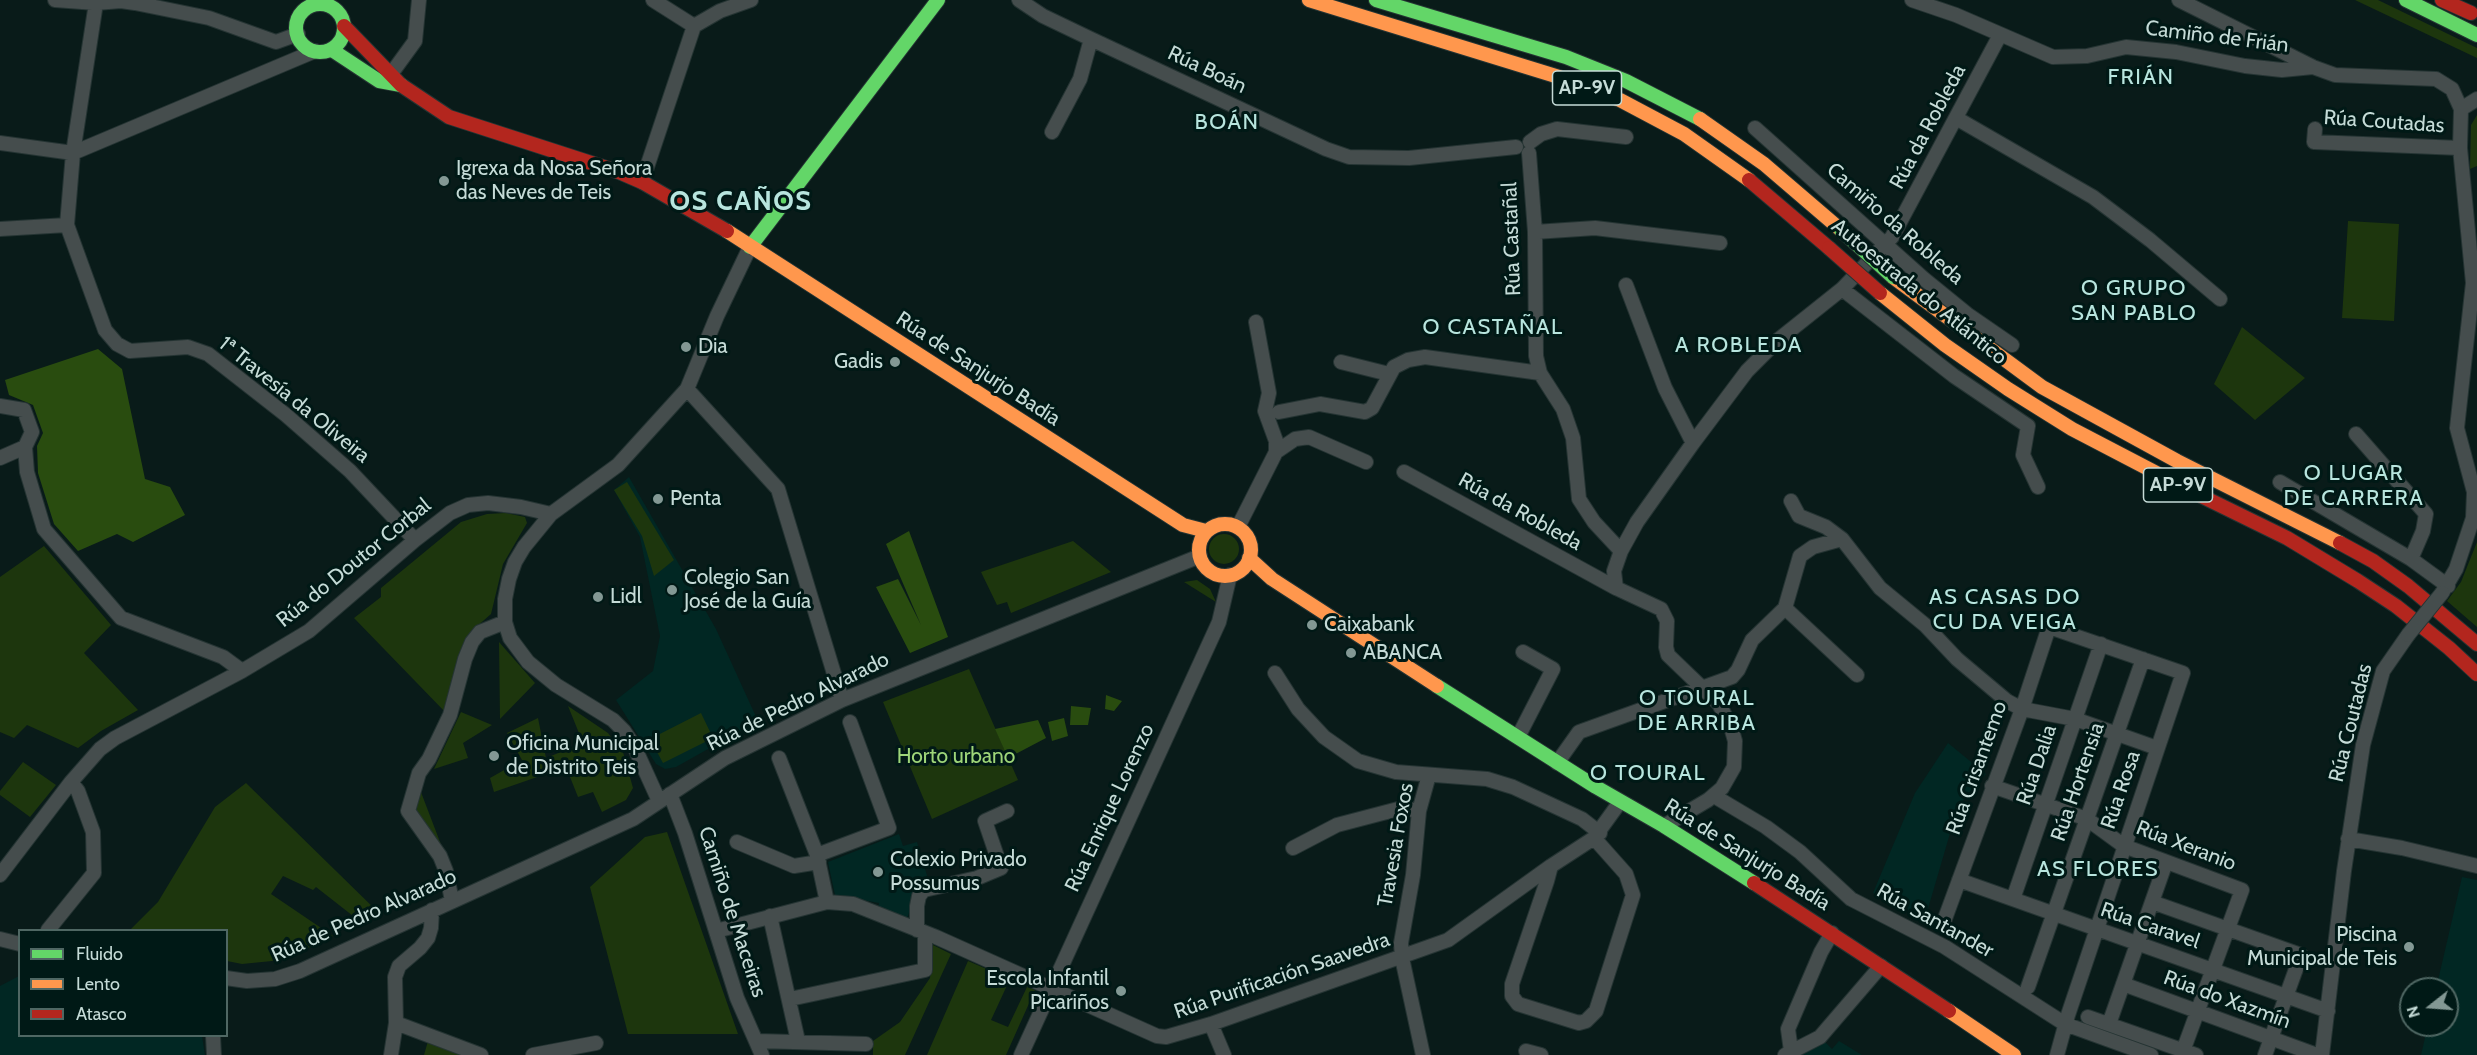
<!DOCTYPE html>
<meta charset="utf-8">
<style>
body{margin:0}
#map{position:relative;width:2477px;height:1055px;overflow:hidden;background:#091b19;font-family:Cabin,sans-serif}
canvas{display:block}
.legend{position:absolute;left:18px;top:929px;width:210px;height:108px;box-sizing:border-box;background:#001916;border:2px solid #4f6763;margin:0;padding:8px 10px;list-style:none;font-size:18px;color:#c5dbd7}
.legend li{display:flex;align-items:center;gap:12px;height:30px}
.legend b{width:30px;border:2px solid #4f6763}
.north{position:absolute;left:2399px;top:977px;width:60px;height:60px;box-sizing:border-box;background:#001916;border:2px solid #4f6763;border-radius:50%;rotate:253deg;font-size:16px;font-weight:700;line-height:24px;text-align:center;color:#c5dbd7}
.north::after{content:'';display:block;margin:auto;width:21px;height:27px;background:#839894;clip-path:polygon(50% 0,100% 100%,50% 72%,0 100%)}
</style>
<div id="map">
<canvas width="2477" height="1055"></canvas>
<ul class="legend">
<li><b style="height:8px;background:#63d668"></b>Fluido</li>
<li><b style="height:8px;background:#ff974d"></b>Lento</li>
<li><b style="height:8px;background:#b3261e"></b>Atasco</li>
</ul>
<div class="north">N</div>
</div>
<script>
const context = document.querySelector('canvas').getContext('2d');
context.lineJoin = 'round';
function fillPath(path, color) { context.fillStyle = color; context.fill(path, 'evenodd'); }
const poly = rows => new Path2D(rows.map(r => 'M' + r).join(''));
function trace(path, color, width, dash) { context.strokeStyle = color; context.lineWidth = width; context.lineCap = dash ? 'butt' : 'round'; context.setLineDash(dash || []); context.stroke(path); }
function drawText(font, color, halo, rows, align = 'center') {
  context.font = font + ' Cabin,sans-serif'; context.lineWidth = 6; context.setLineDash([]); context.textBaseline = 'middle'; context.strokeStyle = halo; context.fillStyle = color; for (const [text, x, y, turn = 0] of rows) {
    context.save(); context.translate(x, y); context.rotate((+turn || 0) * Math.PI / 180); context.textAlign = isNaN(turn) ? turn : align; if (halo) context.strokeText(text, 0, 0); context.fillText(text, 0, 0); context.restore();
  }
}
const built = poly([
 [629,477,716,629,758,721,676,767,665,769,656,764,616,700,653,671,660,636,640,537,614,490],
 [1948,743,1986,774,1958,806,1925,919,1873,893,1915,793],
 [899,834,903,846,917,842,929,882,918,885,906,922,878,909,879,903,835,895,828,862],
 [2462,877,2477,880,2477,1055,2421,1055,2428,1025,2447,1025,2447,989,2436,989],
 [19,976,20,1036,202,1036,205,1055,0,1055,0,986],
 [1824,1041,1832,1049,1839,1041,1862,1055,1799,1055]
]);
const green = poly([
 [2355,0,2378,0,2477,48,2477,58],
 [2477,115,2477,166,2470,169,2471,125],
 [2348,221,2399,224,2394,321,2342,318],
 [2242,327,2305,378,2255,420,2214,384],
 [627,482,674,560,654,576,642,536,614,490],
 [506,513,525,517,527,523,503,564,491,614,475,628,446,713,354,618,381,597,381,588,461,522,487,514],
 '1209 549a15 15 0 1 1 30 0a15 15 0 1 1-30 0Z',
 [1073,541,1111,572,1011,613,1007,602,997,605,981,572],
 [2477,542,2477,627,2447,601,2461,582],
 [44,546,111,625,84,653,138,710,101,731,78,748,27,725,14,738,0,732,0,577],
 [1197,580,1210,589,1216,602,1184,582],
 [499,642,535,683,500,719],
 [969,669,1018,780,932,819,883,702],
 [568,706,608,733,623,752,633,788,626,800,602,812,593,792,578,797,566,767,494,792,490,778,522,760,507,733,538,718,546,758,583,743],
 [461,712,492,725,463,743,468,758,434,769],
 [701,713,713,738,663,763,650,739],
 [23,762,56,785,30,817,0,795,0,791],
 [246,783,380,914,362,923,316,887,313,890,283,876,271,894,333,936,293,955,272,961,242,964,227,961,226,930,130,930,158,902,215,807],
 [419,787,445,855,412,810],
 [667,832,738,1034,628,1034,590,887,645,837],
 [933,945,951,954,905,1055,873,1055,873,1041,900,1022,930,978],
 [968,961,1010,979,991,1020,1008,1027,1027,987,1035,990,1006,1055,927,1055],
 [428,1041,465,1055,424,1055]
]);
const forest = poly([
 [98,349,122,369,145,479,170,487,185,515,133,542,117,534,78,551,54,524,38,473,37,446,43,433,33,405,9,395,5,380],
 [909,531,948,637,910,653,876,587,898,579,921,625,886,544],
 [1106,695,1122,701,1114,711,1105,709],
 [1071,706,1091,708,1088,725,1070,725],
 [1064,718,1068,736,1052,741,1048,722],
 [1038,720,1046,738,1008,758,995,729]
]);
const street = poly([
 [55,0,96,3,121,1,135,3,209,18,276,42,298,34],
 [653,0,694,26],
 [1019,0,1043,16,1091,39,1326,149,1349,157,1409,158,1516,147],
 [1912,0,1956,15,2053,57,2087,56,2126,47,2176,52,2245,66,2282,70,2313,67],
 [2179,0,2313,67,2335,75,2436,79,2452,89,2461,109,2460,148,2473,283,2457,428,2474,492,2473,518,2456,569,2442,593],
 [96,3,73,153,67,225,105,330,117,344,130,351,188,347,208,354,286,415,350,471,415,540],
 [391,74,415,41,419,0],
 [2461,109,2477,99],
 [1956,118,2093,197,2150,240,2220,299],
 [1755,128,1924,279,1967,314,2012,345],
 [2315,129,2314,142,2460,148],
 [1052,132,1080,79,1091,39],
 [1530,142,1541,134,1557,129,1626,137],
 [0,143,73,153,315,51],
 [1529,153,1535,232,1536,356,1540,373,1563,409,1573,438,1579,499,1594,522,1621,551],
 [642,182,694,26,720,11,751,0],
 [0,229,67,225],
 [1535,232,1595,228,1720,243],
 [1626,285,1665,388,1693,443],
 [1842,289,1954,376,2028,426,2023,455,2038,487],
 [1341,362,1389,374],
 [687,389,778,489,842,700],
 [0,406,24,410,32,432,25,447,27,472,44,529,121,618,223,657,242,671],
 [1279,412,1320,404,1365,412,1372,408,1394,367,1408,360,1425,357,1540,373],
 [2356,434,2426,514,2423,531,2411,559],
 [1276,452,1295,439,1309,437,1366,462],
 [0,458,25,447],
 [1404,472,1616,588],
 [2280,482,2411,559,2448,586],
 [1791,501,1799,516,1826,527,1842,539,1880,588,1925,625,1957,659,2007,701,2022,709,2075,719,2157,748],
 [551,514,524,547,515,562,509,579,505,599,505,622,510,638,528,662,556,685,613,720,624,731,634,746,659,801],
 [1238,527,1276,452,1276,441,1265,411,1269,393,1256,322],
 [1785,608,1857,675],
 [1275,673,1298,709,1324,737,1358,761,1396,772,1487,779,1513,787,1582,819,1600,833],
 [1518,737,1553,669,1523,652],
 [779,758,817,855,827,902],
 [1557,763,1579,732,1732,677,1738,670,1752,640,1785,608,1800,556,1813,547,1842,539],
 [1992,786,2087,819,2124,846,2242,890,2183,1051],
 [670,794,685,833,737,998,762,1055],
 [1714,796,1766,827,1800,852,1851,899,1945,947,2065,1024,2151,1055],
 [1664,826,1708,800,1722,788,1734,767,1735,741,1731,727,1719,704,1668,655,1666,647,1667,621,1661,609,1616,588,1614,571,1621,551,1637,522,1693,443,1747,371,1778,340,1842,289,1892,237,2000,35],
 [2348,839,2402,848,2477,866],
 [737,842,794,866,819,862],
 [1293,848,1337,825,1402,808,1419,811],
 [817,855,889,828,850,722],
 [1551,866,1547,881,1512,984,1512,996,1518,1004,1579,1023,1586,1021,1596,1011,1633,895,1626,874,1594,838],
 [0,875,71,782,100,749,115,738,242,671,309,631,415,540,450,513,468,505,488,503,521,507,551,514,618,465,687,389,717,316,750,247],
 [1959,880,2328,1011],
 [2013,899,2101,644],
 [452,901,446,871,440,856,408,811,419,773,429,759,450,715,465,659,472,642,480,632,505,622],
 [2152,902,2301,955,2265,1055],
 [770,916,798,1041],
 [1943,924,2022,709,2049,627,2183,673,2068,1015,2057,1055],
 [48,930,94,873,93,832,78,791,71,782],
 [917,930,917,906,919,896,924,890,977,878,1001,868,985,821,1007,811],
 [716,931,827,902,853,904,936,937,1157,1036,1166,1037,1211,1024,1448,940,1551,866,1594,838,1620,802],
 [0,939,20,944],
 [226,978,247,981,275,979,300,971,633,819,725,758,842,700,1200,556],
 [2123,984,2317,1055],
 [2028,987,2143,659],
 [790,999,925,970,925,933],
 [2088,1017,2196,1055],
 [396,1023,481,1055],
 [1211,1024,1224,1055],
 [2109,1024,2166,862],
 [213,1036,214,1055],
 [757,1041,866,1044],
 [1526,1051,1541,1055],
 [1791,1051,1788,1029,1821,952,1832,933],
 [391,1055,396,1023,395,977,399,966,420,948,428,938,431,928,432,910],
 [533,1055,596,1043],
 [1021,1055,1219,622,1230,575],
 [1423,1055,1402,958,1401,943,1413,875,1419,811,1429,775],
 [1785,1055,1820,1037,1881,966],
 [2322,1055,2344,871,2363,745,2383,671,2408,635]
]);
const fast = poly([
 [1376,0,1566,57,1626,81,1700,119],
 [2406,0,2477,35],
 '296 28a24 24 0 1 1 48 0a24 24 0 1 1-48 0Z',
 [332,50,379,81,401,85],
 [750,247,938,0],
 [1437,686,1596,787,1664,826,1754,883]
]);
const slow = poly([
 [1309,0,1559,77,1620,100,1684,134,1749,180],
 [1700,119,1764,164,1841,230],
 [727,231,1183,525,1206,531],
 [1893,277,2042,387,2177,461,2340,543],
 [1880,293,1945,345,2008,389,2072,429,2189,490],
 '1199 550a26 26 0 1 1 52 0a26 26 0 1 1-52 0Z',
 [1249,558,1272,579,1437,686],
 [1949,1011,2014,1055]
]);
const jam = poly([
 [2442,0,2471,13],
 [344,26,401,85,449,117,619,172,642,182,727,231],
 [1749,180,1829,248],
 [2189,490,2287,538,2358,581,2396,606,2449,648,2477,674],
 [2340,543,2373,561,2408,586,2477,644],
 [1754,883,1949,1011]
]);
const streetBridge = poly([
 [2408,635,2442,593]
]);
const fastBridge = poly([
 [1841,230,1893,277]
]);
const jamBridge = poly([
 [1829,248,1880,293]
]);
const markers = [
 [444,181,6,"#839894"],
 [686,347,6,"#839894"],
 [895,362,6,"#839894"],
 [658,499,6,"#839894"],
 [672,590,6,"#839894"],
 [598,597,6,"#839894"],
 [1312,625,6,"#839894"],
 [1351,653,6,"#839894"],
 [494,756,6,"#839894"],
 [878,872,6,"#839894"],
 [2409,947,6,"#839894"],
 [1121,991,6,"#839894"]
];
const shields = [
 [1587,88,69],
 [2178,485,69]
];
const shieldNames = [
 ["AP-9V",1587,88],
 ["AP-9V",2178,485]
];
const streetNames = [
 ["Camiño de Frián",2217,37,7],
 ["Rúa Boán",1207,70,25],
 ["Rúa Coutadas",2384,122,4],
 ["Rúa da Robleda",1928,127,-62],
 ["Camiño da Robleda",1895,224,41],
 ["Rúa Castañal",1512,239,-92],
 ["Autoestrada do Atlántico",1919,292,39],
 ["Rúa de Sanjurjo Badía",978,369,33],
 ["1ª Travesía da Oliveira",294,400,39],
 ["Rúa da Robleda",1520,512,29],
 ["Rúa do Doutor Corbal",354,563,-39],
 ["Rúa de Pedro Alvarado",798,702,-26],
 ["Rúa Coutadas",2351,723,-76],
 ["Rúa Dalia",2037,765,-71],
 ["Rúa Crisantemo",1977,768,-70],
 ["Rúa Hortensia",2078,782,-71],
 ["Rúa Rosa",2121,790,-71],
 ["Rúa Enrique Lorenzo",1110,808,-65],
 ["Travesia Foxos",1396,845,-80],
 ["Rúa Xeranio",2186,846,21],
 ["Rúa de Sanjurjo Badía",1747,855,32],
 ["Camiño de Maceiras",732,912,72],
 ["Rúa de Pedro Alvarado",364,916,-24],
 ["Rúa Santander",1935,921,29],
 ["Rúa Caravel",2150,926,19],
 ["Rúa Purificación Saavedra",1282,976,-19],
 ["Rúa do Xazmín",2227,1000,20]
];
const poiNames = [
 ["Igrexa da Nosa Señora",456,169],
 ["das Neves de Teis",456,193],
 ["Dia",698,347],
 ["Gadis",883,362,"right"],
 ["Penta",670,499],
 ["Colegio San",684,578],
 ["José de la Guía",684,602],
 ["Lidl",610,597],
 ["Caixabank",1324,625],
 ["ABANCA",1363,653],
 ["Oficina Municipal",506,744],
 ["de Distrito Teis",506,768],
 ["Colexio Privado",890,860],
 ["Possumus",890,884],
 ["Piscina",2397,935,"right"],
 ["Municipal de Teis",2397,959,"right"],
 ["Escola Infantil",1109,979,"right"],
 ["Picariños",1109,1003,"right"]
];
const parkNames = [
 ["Horto urbano",956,757]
];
const neighbourhoodNames = [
 ["FRIÁN",2141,78],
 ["BOÁN",1227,123],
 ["O GRUPO",2134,289],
 ["SAN PABLO",2134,314],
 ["O CASTAÑAL",1493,328],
 ["A ROBLEDA",1739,346],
 ["O LUGAR",2354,474],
 ["DE CARRERA",2354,499],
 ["AS CASAS DO",2005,598],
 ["CU DA VEIGA",2005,623],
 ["O TOURAL",1697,699],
 ["DE ARRIBA",1697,724],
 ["O TOURAL",1648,774],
 ["AS FLORES",2098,870]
];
const districtNames = [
 ["OS CAÑOS",741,202]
];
fillPath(built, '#012723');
fillPath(green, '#1d360d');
fillPath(forest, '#294c0f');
trace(street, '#253433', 16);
trace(fast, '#253433', 16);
trace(slow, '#253433', 16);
trace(jam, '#253433', 16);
trace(street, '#454d4d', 14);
trace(fast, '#63d668', 14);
trace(slow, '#ff974d', 14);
trace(jam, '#b3261e', 14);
trace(streetBridge, '#253433', 16, []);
trace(fastBridge, '#253433', 16, []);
trace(jamBridge, '#253433', 16, []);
trace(streetBridge, '#454d4d', 14);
trace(fastBridge, '#63d668', 14);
trace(jamBridge, '#b3261e', 14);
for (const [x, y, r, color] of markers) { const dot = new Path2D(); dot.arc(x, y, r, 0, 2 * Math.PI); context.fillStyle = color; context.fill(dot); trace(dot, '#001916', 2); }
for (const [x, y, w] of shields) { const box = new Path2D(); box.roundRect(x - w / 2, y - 17, w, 34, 4.5); context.fillStyle = '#001916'; context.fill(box); trace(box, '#c5dbd7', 1.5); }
drawText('bold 20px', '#c5dbd7', null, shieldNames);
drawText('21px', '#c5dbd7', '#001916', streetNames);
drawText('21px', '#c5dbd7', '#001916', poiNames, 'left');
drawText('21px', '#9ed679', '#001916', parkNames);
context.letterSpacing = '1.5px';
drawText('22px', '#b8e5de', '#001916', neighbourhoodNames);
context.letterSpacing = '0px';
context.letterSpacing = '1.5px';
drawText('bold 27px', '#b8e5de', '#001916', districtNames);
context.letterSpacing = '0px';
</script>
